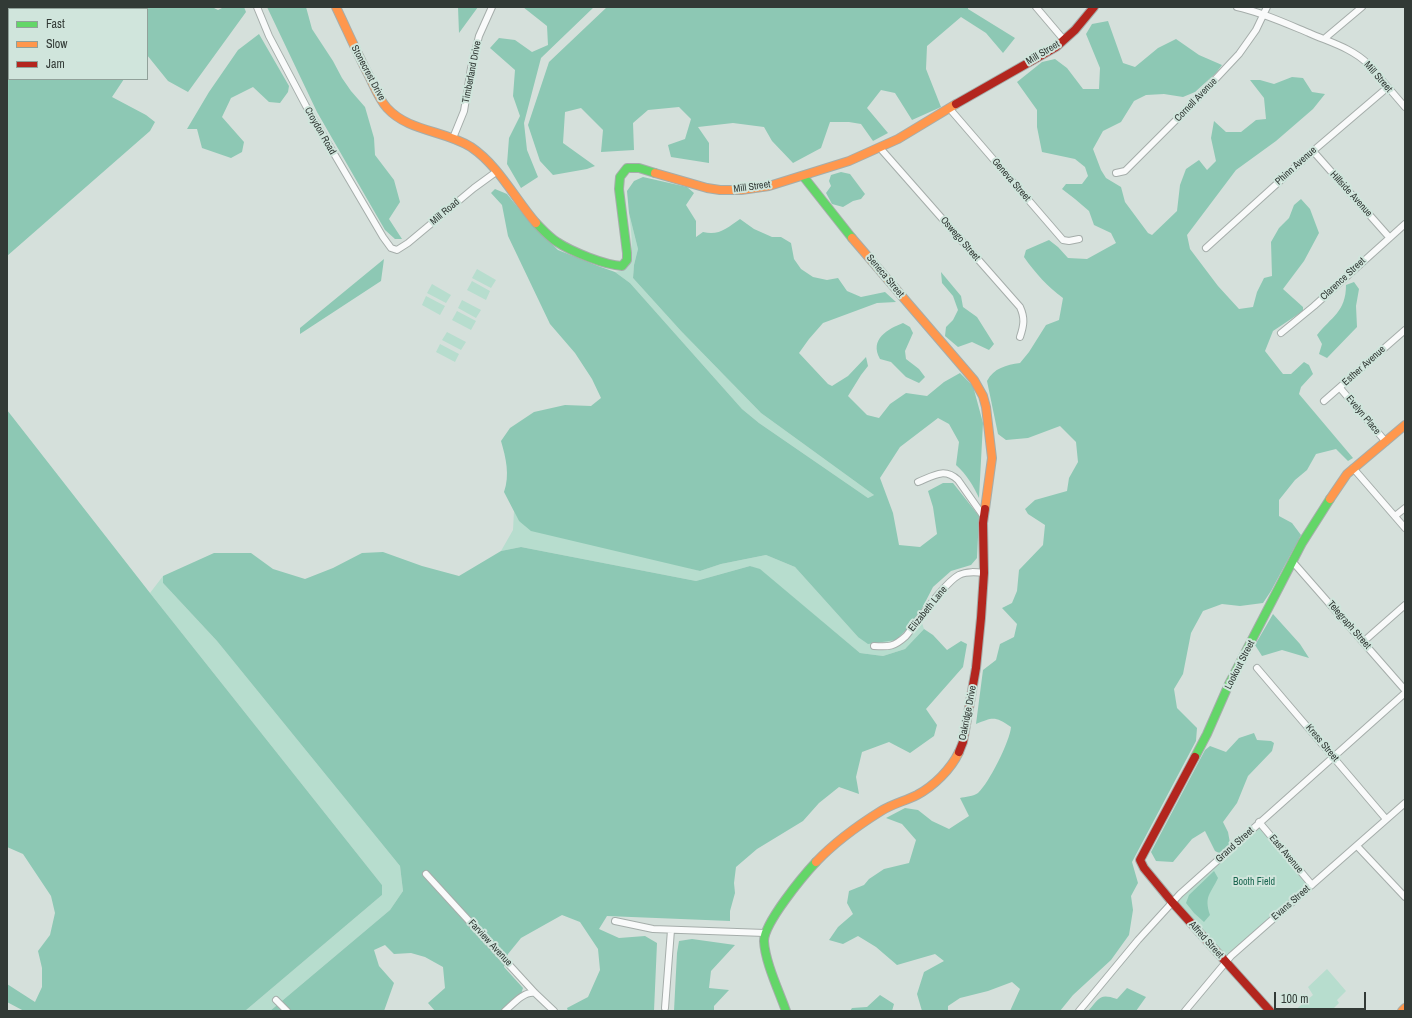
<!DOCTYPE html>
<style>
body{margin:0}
#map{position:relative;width:1412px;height:1018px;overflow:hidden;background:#d5e0db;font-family:"Archivo Narrow",sans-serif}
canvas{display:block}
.frame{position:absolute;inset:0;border:8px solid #323a36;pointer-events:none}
.legend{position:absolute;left:8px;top:8px;width:140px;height:72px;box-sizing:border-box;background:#d0e5dc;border:1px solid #91a19a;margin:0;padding:5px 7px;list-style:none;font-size:12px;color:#323a36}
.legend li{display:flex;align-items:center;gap:8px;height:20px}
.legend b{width:20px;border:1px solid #91a19a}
.scale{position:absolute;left:1274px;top:992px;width:92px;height:18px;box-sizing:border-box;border:2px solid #323a36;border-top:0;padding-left:5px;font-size:12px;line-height:14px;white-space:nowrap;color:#323a36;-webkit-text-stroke:3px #d0e5dc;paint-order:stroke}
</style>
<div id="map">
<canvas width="1412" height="1018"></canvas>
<div class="frame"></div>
<ul class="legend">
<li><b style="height:5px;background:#63d668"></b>Fast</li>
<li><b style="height:5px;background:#ff974d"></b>Slow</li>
<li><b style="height:5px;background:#b3261e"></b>Jam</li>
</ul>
<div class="scale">100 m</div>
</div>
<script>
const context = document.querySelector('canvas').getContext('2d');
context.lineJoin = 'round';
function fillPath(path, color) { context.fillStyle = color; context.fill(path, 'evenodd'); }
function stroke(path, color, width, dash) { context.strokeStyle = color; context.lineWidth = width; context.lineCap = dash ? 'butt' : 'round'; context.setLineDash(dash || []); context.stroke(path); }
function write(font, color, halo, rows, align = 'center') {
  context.font = font + ' "Archivo Narrow",sans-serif'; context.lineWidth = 4; context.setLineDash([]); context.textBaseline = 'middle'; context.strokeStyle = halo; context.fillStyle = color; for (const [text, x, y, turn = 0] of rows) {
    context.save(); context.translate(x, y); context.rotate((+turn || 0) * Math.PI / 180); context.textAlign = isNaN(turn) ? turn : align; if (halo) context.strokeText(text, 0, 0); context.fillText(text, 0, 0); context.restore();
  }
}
const green = new Path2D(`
 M629,213L638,249L634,265L633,278L681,331L761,413L874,495L868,498L759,423L742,409L630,283L615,272L624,270C636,251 631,234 629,213Z
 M477,269L496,280L491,288L472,278Z
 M472,281L490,291L486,300L467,290Z
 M432,284L451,295L446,303L427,293Z
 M426,296L445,306L440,315L422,305Z
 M462,300L481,310L476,318L458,308Z
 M457,311L476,321L471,330L452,320Z
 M447,332L466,342L461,350L442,340Z
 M440,344L459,354L455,362L436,352Z
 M514,511L519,521L700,571L721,564L766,555L795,567L858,637L916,620L919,614L924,629L905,649L883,656L860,653L760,570L750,566L696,581L521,547L501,551L513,530Z
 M163,576V583L217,641L400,866L403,891L390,910L270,1011H245L382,895V885L150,593Z
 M1259,826L1309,885L1225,958L1175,901Z
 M1327,969L1346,991L1337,1000L1339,1003L1331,1011H1294L1313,995L1308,987Z`);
const forest = new Path2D(`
 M7,7H212L218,10L224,7H244L246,12L188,92L168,81L147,55V9H9V79H124L112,97L146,115L155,122L150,131L7,256Z
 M267,7H306L312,29L333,61L342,78L351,91L365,107L374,138L375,155L394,180L400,202L389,219L402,239H395L385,230L317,112Z
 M458,7H478L459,33Z
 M523,7H594L541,58L524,123L527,150L538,177L521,188L507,164L509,138L520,116L513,96L515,70L490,48L499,38L515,40L532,52L548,45L547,26Z
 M607,7H968V9L1015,38L1003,53L986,33L961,17L927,46L926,69L941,107L912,120L895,93L881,90L867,108L888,133L873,141L861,124L849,122H830L821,148L793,163L772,141L764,127L733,123L698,127L709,143V163L671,157L668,145L685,139L691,119L679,107L648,110L633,123L634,150L601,152L603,130L581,108L565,112L563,143L595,166L587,169L553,175L540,161L528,125L549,62Z
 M1108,21L1123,63L1135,67L1158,48L1176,39L1199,55L1222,65L1216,73L1195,92L1183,97L1164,94L1146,95L1134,101L1121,122L1103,131L1093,149L1101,170L1106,178L1121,187L1125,202L1148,233L1152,235L1177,211L1180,185L1186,169L1199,160L1207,170L1216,161L1211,138L1214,121L1226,132H1241L1256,120L1266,119L1264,98L1250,80H1260L1274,84L1292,77L1303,78L1312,92L1325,94L1313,109L1276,141L1236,170L1187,235L1190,249L1218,286L1239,309L1253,307L1257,292L1264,278L1272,276L1271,242L1279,228L1289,218L1294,205L1301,199L1310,209L1319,233L1304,261L1283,289L1303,307V311L1273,331L1265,351L1283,374H1291L1304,362L1309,365L1313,374L1301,387L1299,394L1353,458L1348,461L1336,449L1316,454L1307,470L1295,480L1279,500V516L1292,523L1301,535L1271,591L1263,603L1240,606L1222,604L1203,611L1191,633L1183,674L1174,689L1177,708L1197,728L1196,741L1132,862L1138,883L1131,896L1133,910L1129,935L1111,960L1073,995L1060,1011H1010L1020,989L1012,982L988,991L960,998L948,1006V1011H922L917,994L924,972L944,961L935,954L897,965L876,947L858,936L843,944L829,940L838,927L853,914L847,903L849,891L864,885L869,879L884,869L909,863L916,840L902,824L886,818L905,808L918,810L932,821L949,829L969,816L960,798C965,797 974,796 978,793C989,783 1010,741 1011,727C995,716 993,717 976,724L983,670L996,660L1000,644L1014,637L1017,624L1002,608L1012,603L1017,591L1019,570L1043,545L1045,525L1028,514L1025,509L1035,500L1067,491L1069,478L1078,462L1076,442L1060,426L1028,438L1006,440L998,434L987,381C994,368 1006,365 1020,363L1029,352L1046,325L1059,320L1063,298C1048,287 1035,273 1024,257L1026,250L1049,240L1058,247L1068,258L1087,259L1116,243L1111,233L1094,225L1089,211L1075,199L1062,189L1066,184H1082L1088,176L1085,167L1075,159L1042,152L1037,127V110L1017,82L1042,62L1055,59L1067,68L1083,89H1099L1100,68L1086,34L1092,24Z
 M259,34L289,86L288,92L280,103L269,102L253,87L231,98L222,117L244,142L242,152L231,158L202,148L197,129H187L209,92L238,50Z
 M841,172L850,174L865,194L861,199L853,201L843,207L832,204L826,193L831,186L829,181L831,175Z
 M643,177L687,187L694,193L686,205L696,221V237L703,232C719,236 727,228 740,219L754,229L772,237H781L791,243L794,259L801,269L813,277L827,280L838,278L847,291L861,297L885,292L896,302L877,303L823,323L809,339L799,353L828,384L832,386L848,376L866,357L868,366L861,375L848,396L867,415L879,418L890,404L906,393L927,396L944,382L960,373L973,386L983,423L979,498C973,485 967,475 956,465L959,442L949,424L938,418L900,447L880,478L893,513L899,545L920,547L937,534L933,507L928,491L943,483H953L979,516L977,558L971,565L951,571L933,587L916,620L896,640L868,644L858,637L795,567L766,555L721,564L700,571L531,531L519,521L504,492C510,475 506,458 501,441L510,428L534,412L565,405L591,406L601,398L592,379L575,353L550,324L508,236L502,205L491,193L495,189L507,194L532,225L558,250L598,266L615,272L630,283L742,409L759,423L868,498L874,495L761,413L681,331L633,278L634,265L638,249L629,213L627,191L634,181Z
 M384,259L381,281L300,334V328Z
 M941,272L961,296L963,307L977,317L994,344L989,350L972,342L958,347L945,336L946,327L953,320L958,310L953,296L942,283Z
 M1354,282L1359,289L1356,306L1357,327L1327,358L1319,354L1322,344L1317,335C1331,317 1346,312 1346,285Z
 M903,323L910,327L913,333L905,351L906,359L919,369L925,377L919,383L906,377L891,362L880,359C869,339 888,329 903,323Z
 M7,410L150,593L382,885V895L245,1011H24L7,1002V984L35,1002L42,987V968L38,951L50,935L55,913L51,896L23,854L7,847Z
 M521,547L696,581L750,566L760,569L860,653L883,656L905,649L924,629L933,635L947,650L961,641L967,644L963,667L926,709L937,725L934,736L910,753L889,742L862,752L856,777L859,794L839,787L819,803L803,821L757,849L736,867L734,883L735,893L730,911V921L607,916L599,929L619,938L645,936L657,943L654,1011H568L567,1008L588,997L600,970L598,949L580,922L562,915L521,938L508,954L504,967L523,988L521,994L501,1011H435L428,1003L445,988L443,967L425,957L411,953L394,954L385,945L374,950L379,966L394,983L384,1011H270L390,910L403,891L400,866L217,641L163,583V576L214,553H251L273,569L305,579L333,568L362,553L383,552L422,566L459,576L501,551Z
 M1273,614L1300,644L1309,658L1282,650L1262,656L1255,645Z
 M1254,733L1257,740L1271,741L1274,743L1272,751L1248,776L1237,803L1223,822L1228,832L1230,843L1221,854L1215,851L1205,831L1192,839L1173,862L1156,861L1151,852L1205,750L1210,746L1226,752L1239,738Z
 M1214,871L1218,878C1210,895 1204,896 1210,915L1204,922L1194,913L1186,903L1189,895Z
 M692,939L735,945L711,971L709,988L729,990L714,1006V1011H674L677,953L679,941Z
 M1127,988L1146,997L1136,1011H1088C1100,998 1099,993 1117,999Z
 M880,995L894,1004L892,1011H850L852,1008L867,1007Z`);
const street = new Path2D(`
 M257,7L269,36L306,106L383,237L391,248L397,250L408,243L474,188L496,172
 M1036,7L1064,40
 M1237,7C1261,12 1285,23 1309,33C1329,42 1352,48 1368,64L1405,107
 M1324,39L1362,7
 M949,108L1063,240L1069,241L1079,239
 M453,138L464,111L471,68L479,36L492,7
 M880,148L1020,307C1025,318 1024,325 1020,337
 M1313,151L1389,237
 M1116,173L1125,171L1193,103L1239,54L1256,30L1267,7
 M1206,248L1313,151L1388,87
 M1281,333L1314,306L1405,224
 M1340,388L1386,442
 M1324,401L1405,330
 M1353,468L1405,528
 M918,482C933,476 944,467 958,480L984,517
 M1395,516L1405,508
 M1292,561L1405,690
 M1363,642L1405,605
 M874,646C889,647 894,647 906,636C918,621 944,583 959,575C967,571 976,572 984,573
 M1257,668L1386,819
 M1259,822L1312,885
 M1357,846L1405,897
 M426,874L535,993L554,1011
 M615,921L653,929L765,933
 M276,1000L287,1011
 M665,1008L671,930
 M505,1011C513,1004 524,991 535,993
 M1079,1011L1138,940L1180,894L1405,693
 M1185,1011L1231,956L1405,803`);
const fast = new Path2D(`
 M803,176L852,238
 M536,223C543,230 549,237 557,242C572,252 605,265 622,266L627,260V253L619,189L620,177L627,168H639L655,173
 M1195,757L1207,734L1229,684L1302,543L1330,499
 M786,1011C779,991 765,962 764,941C764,923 803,876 816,862`);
const slow = new Path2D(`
 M336,7C347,30 357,53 369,76C374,86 379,99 387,108C409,132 444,130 471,147C499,166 515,199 536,223
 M655,173L707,188L720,190H741L769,186L849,161L898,139L956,104
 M852,238L974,380L983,396L986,407L992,458L985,509
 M1330,499L1347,474L1405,425
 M816,862C835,842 857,826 881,811C892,804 905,801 917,795C934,786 951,769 959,752
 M1402,1011L1405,1008`);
const jam = new Path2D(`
 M956,104L1056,47L1075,30L1094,7
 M959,752L963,742L976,668L981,618L984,573L983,523L985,509
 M1195,757L1140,860L1144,868L1172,902L1270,1011`);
const streetNames = [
 ["Mill Street",1043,53,-31],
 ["Timberland Drive",472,72,-79],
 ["Stonecrest Drive",368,73,62],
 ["Mill Street",1378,77,49],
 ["Cornell Avenue",1196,100,-46],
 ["Croydon Road",320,131,60],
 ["Phinn Avenue",1296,166,-42],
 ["Geneva Street",1011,180,49],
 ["Mill Street",752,187,-8],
 ["Hillside Avenue",1351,194,48],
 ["Mill Road",445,212,-40],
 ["Oswego Street",960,239,49],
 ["Seneca Street",885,276,50],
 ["Clarence Street",1343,279,-43],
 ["Esther Avenue",1364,366,-42],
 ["Evelyn Place",1363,415,50],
 ["Elizabeth Lane",928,609,-51],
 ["Telegraph Street",1349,625,49],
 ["Lookout Street",1240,665,-63],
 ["Oakridge Drive",968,713,-79],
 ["Kress Street",1322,743,50],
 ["Grand Street",1235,845,-42],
 ["East Avenue",1286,854,50],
 ["Evans Street",1291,903,-41],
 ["Alfred Street",1206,940,48],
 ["Farview Avenue",490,943,47]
];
const parkNames = [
 ["Booth Field",1254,882]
];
fillPath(green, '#b7ddce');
fillPath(forest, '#8dc8b4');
stroke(street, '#a5adaa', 8);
stroke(fast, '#a5adaa', 10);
stroke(slow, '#a5adaa', 10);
stroke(jam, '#a5adaa', 10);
stroke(street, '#f9fafa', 6);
stroke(fast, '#63d668', 8);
stroke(slow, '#ff974d', 8);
stroke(jam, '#b3261e', 8);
write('10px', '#323a36', '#d0e5dc', streetNames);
write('10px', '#1a6650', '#d0e5dc', parkNames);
</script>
